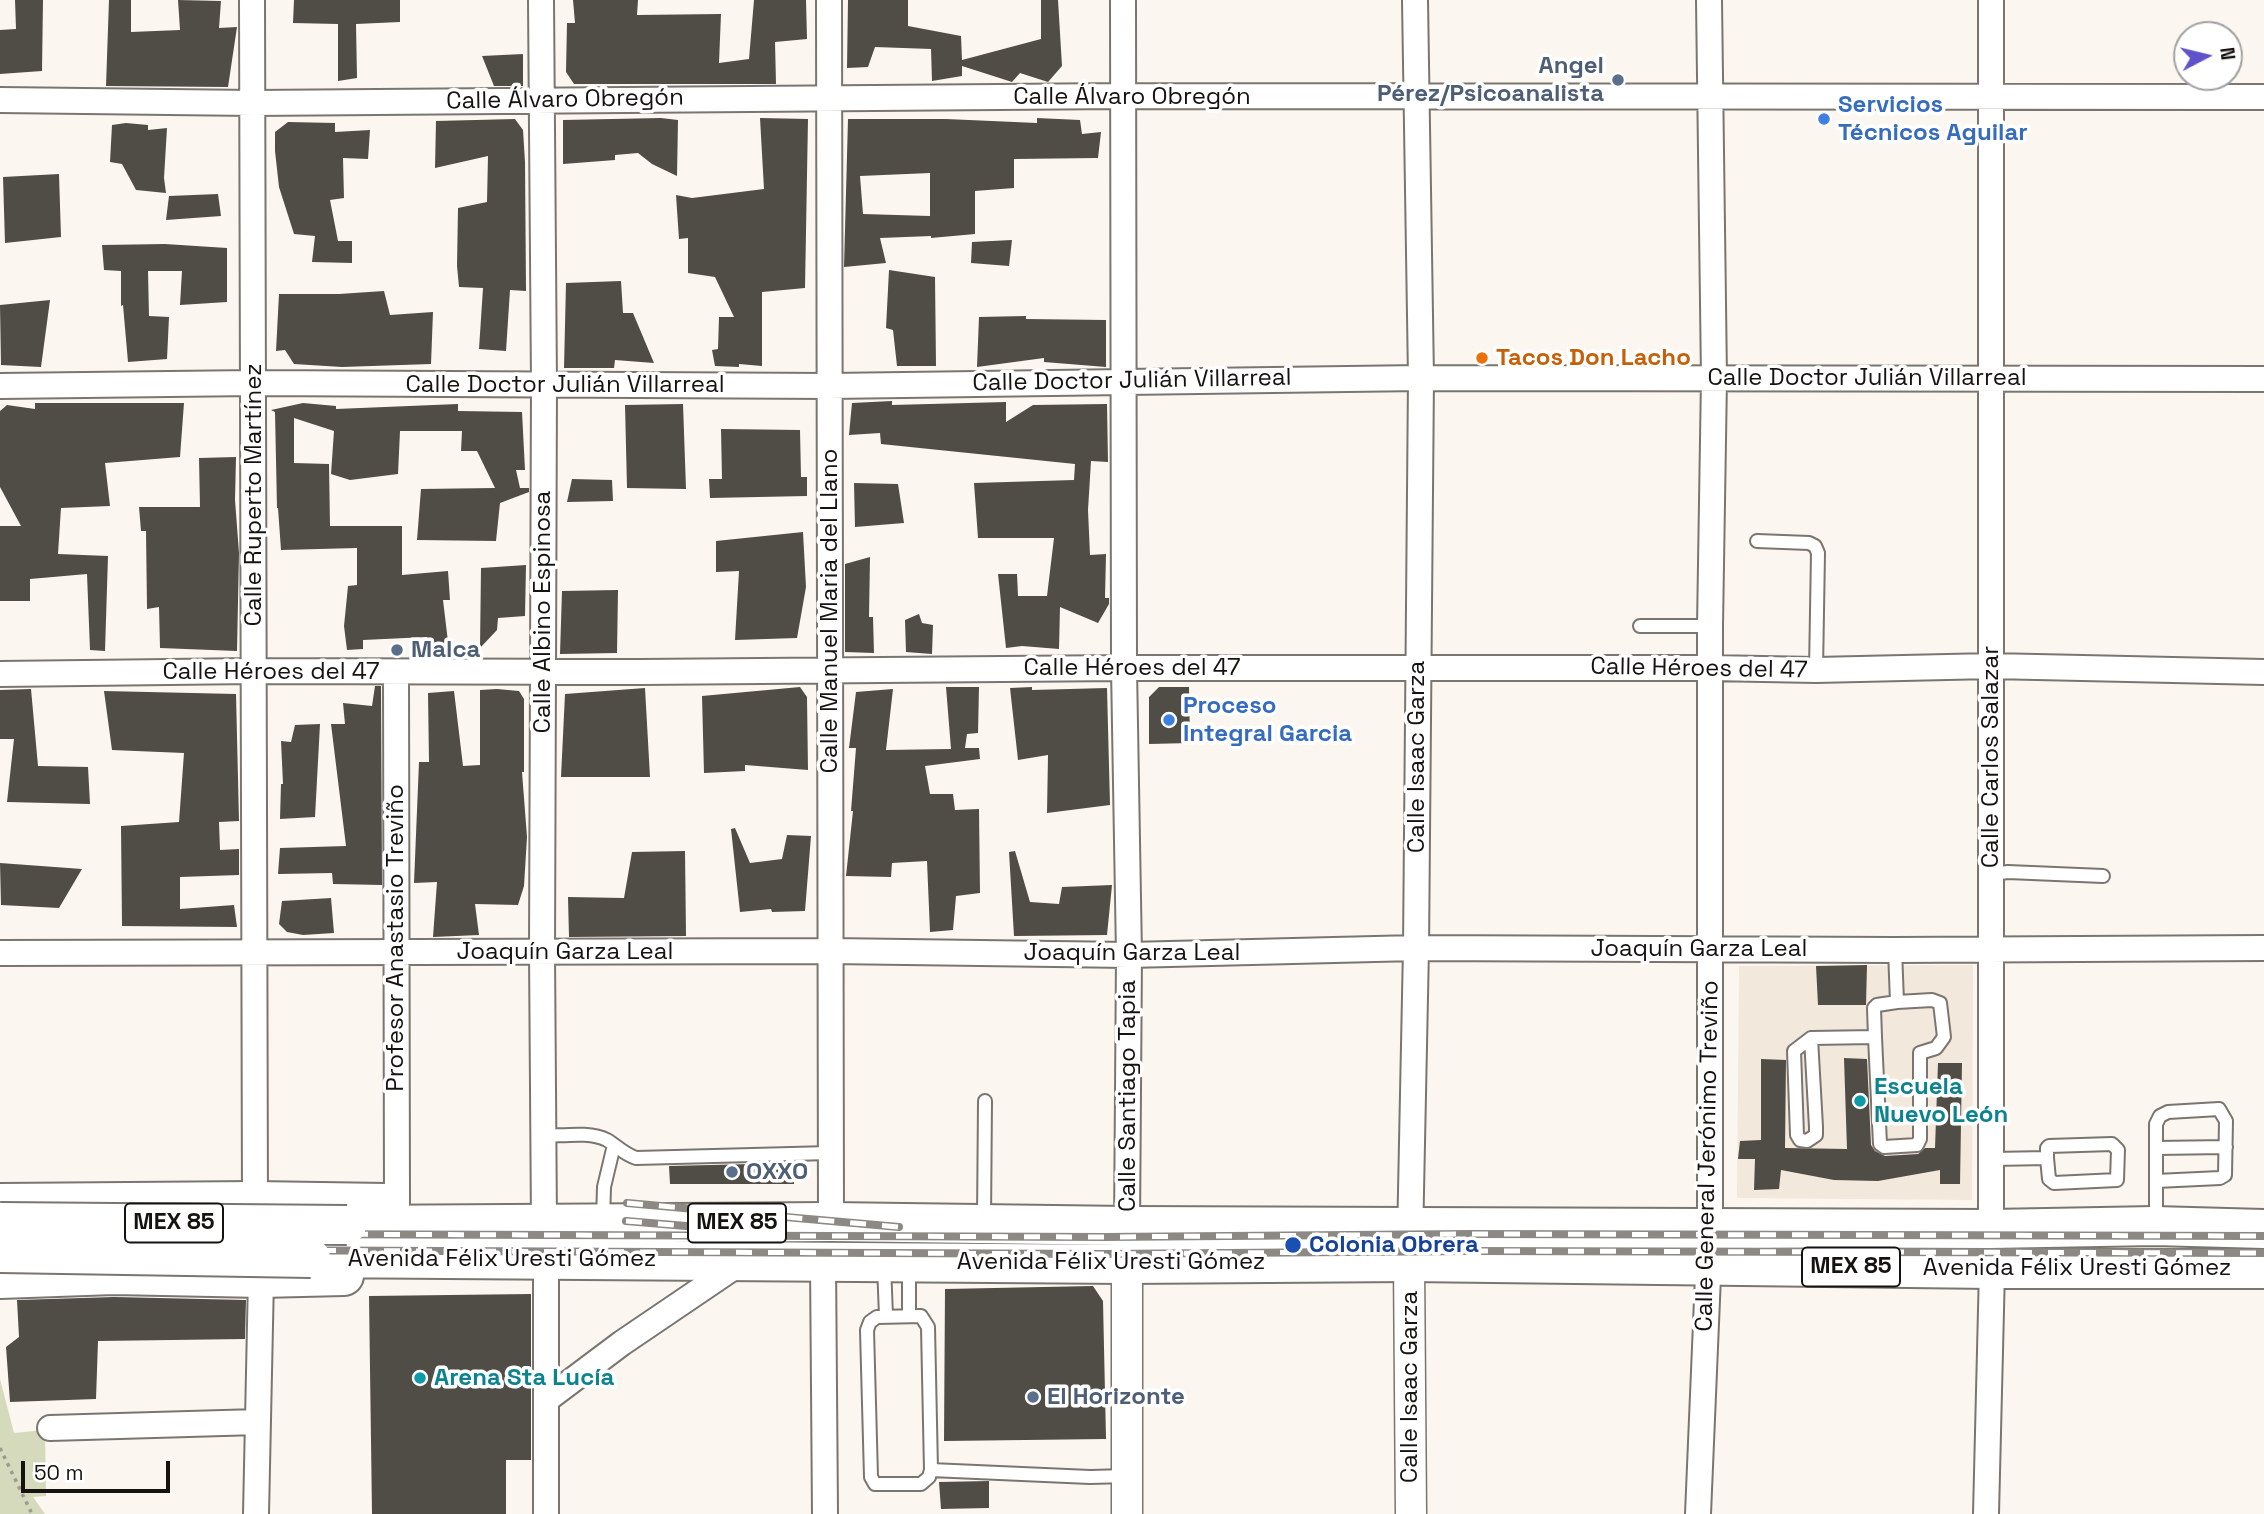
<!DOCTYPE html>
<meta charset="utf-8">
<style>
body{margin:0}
#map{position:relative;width:2264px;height:1514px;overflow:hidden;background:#fcf6f0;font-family:"Space Grotesk",sans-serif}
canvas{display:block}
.north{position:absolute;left:2173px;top:21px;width:70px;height:70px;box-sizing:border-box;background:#fff;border:2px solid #a1a19f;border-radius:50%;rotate:83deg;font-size:19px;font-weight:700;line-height:28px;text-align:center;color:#141310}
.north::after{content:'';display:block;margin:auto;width:24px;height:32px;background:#5f52ca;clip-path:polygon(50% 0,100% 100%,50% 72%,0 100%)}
.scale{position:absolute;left:21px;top:1461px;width:149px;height:32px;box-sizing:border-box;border:4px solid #141310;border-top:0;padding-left:9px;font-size:21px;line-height:24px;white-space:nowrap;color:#141310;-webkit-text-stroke:5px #fff;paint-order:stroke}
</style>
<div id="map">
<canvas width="2264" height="1514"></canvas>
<div class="north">N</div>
<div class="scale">50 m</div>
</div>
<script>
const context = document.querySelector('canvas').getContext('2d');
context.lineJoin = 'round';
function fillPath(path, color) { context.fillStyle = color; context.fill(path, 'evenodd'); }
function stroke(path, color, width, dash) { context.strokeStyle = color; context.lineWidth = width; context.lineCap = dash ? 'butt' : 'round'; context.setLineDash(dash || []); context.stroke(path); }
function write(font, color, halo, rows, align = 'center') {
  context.font = font + ' "Space Grotesk",sans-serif'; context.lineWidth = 7; context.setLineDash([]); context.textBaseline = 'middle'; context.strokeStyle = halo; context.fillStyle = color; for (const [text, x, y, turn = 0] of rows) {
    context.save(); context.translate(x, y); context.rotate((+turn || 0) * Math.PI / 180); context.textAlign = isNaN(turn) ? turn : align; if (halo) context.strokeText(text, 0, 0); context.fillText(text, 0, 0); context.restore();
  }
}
const built = new Path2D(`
 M1973,965L1972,1200L1737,1198L1739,966Z`);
const green = new Path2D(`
 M0,1379L14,1433L45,1430L46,1496L33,1497L45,1514H0Z`);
const building = new Path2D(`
 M15,0H43L42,71L0,74V30L16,29Z
 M109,0H131V32L180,30L178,0L221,1L219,28L237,27L228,87L106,86Z
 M294,0H400V22L356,24L357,78L338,81V24L293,23Z
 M573,0H638L637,15L721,14L719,63L749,59L754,0H806L807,39L775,42L776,84H574L566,72L567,23H575Z
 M848,0H908V26L961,36L962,60L1041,39V0H1058L1062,66L1048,82L1020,73L1012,82L962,66V76L932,81L931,49L875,47L868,67L847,68Z
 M523,54V86H494L482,56Z
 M661,118L678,120L677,176L652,164L638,153L615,155V160L563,164V120Z
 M760,118L808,119L805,288L762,292V366L739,364V367L715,366L712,350L718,349L719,317H734L715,277L688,273V238L679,239L676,195L692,198L764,189Z
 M1037,118L1080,120L1082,134L1101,132L1098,158L1014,159V188L975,191V234L931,238V236L880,238L886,263L844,267L848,119H946L1037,123ZM930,173V216L863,214L860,176Z
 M515,119L523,130L525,162L526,291L510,290L506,351L479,349L483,288L459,287L457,266L458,208L487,202L488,156L435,168L436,121Z
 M288,122L335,123V132L370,130L368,159L343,158L344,198L330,200L338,241H352V263L312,262L315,236L294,234L279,187L275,151V132Z
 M126,123L148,125V130L167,128L164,178L166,193L136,190L122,164L110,162L112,125Z
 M59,174L61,237L5,243L3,177Z
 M218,194L221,216L166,220L169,196Z
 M1012,240L1009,266L971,263L972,242Z
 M165,244L227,248V302L180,305L182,271H148L149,316L169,317L167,359L128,362L123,305L121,306V271L104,270L102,245Z
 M889,270L935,277L936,366H897L893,330L886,328Z
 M621,281L623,313H633L654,363L615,360L614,368H564L566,283Z
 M384,291L390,315L433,312L431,364L342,367L294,364L285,350L276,351L279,294H339Z
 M50,300L41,367L1,365L0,305Z
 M1026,316V319L1106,320V367L1044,362V358L977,367L979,317Z
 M892,401V405L1006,402V422L1033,405L1107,404L1108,462L1091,461L1088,510L1090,555L1106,554L1105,598H1109V604L1098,623L1060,607L1059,649L1022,646L1006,648L998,574H1017L1018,596H1047L1054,538H978L974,483L1074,480L1075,464L881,444L880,433L849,435L852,403Z
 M35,403H184L180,457L105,463L110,506L61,508L58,554L108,556L105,651L90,650L87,574L30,579V601H0V526H21L0,487V411L7,405L35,409Z
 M303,403L336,406V409L458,404V411L522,412L525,470H516L520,488H529V492L500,503L496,541L417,540L421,489L495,488L477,451H461L462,431H400L398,474L350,480L331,474L334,431L294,418V463L329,464L330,526H402V575L448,571L450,600H443L449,650L427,651V637L363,640V649L347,650L344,626L348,586L357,585V548L281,550L278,508H277L275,412L271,410Z
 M683,404L686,489L627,488L625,405Z
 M721,429L800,430L801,477H807V496L710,498L709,479H722Z
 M236,457L235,500L239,553L237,651L160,648L159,607L147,609L146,531H141L139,507H200L199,458Z
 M572,479L612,480L613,501L567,502Z
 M854,483L898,484L904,523L855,527Z
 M803,532L806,587L797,638L735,640L739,571L716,572V541Z
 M870,557L869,617H873L874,653L845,652V564Z
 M526,565L525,616L498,618L497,630L480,648L481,568Z
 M618,590L617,653L560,654L562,591Z
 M919,614L922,623L933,625L932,654L906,652L905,620Z
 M375,686H381L382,885L333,884L332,873L278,874L280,848L346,846L331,724H345L343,703L372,706Z
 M800,687L807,697L808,770L745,765V771L704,773L702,696Z
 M946,687H979L978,733L967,734L965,748H979L980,759L925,766L930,794H953L955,810L979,809L980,893L956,896L953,930L930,932L927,861L892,863L891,877L846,876L853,811H851L856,748H849L856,692L893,689L886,750L951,749Z
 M1032,687V690L1107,688L1110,805L1047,813L1048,755L1018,760L1010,688Z
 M1159,687H1189L1190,743L1149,744V697Z
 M645,688L650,777H561L565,694Z
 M31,689L38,766L88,767L90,804L7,802L14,739H0V690Z
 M497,689L519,691L524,699V772H522L527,837L524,886L518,905L475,904L479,935L433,937L437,882L414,883L419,762H429L428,693L454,691L463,766L480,765V690Z
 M104,691L236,694L239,821L219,822L220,850L239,849V875L180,877V909L234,905L237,927L122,926L121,826L179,822L184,753L112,750Z
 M320,724L315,817L280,819L281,784H283L281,741L291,742L295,725Z
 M735,828L750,863L782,859L787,835L811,836L805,911L772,912L771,909L740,912L731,829Z
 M685,851L686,936L569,937L568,897L624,898L632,852Z
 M1015,851L1030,902L1059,904L1062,887L1112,885L1107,935L1014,936L1009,852Z
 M0,863L82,869L59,908L1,905Z
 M331,898L334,933L303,935L287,932L279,924L282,901Z
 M1867,965L1866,1005H1818L1816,966Z
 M1844,1058L1867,1059L1871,1145L1875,1151L1885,1156L1918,1154L1925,1148H1935L1938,1063H1962L1960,1184H1940V1170L1878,1181L1834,1180L1781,1170L1779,1189L1754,1190L1755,1159H1738L1740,1141L1761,1140V1059L1786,1060L1785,1148L1847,1149Z
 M794,1163V1184H670L669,1166Z
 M1093,1286L1103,1301L1106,1439L944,1441L945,1289Z
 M531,1294V1460H506V1514H372L369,1296Z
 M114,1297L246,1300L245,1339L98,1341L96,1399L10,1402L6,1347L19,1337L17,1300Z
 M989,1481V1508L941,1509L939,1482Z`);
const path = new Path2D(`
 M0,1448L32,1514`);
const service = new Path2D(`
 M1757,541L1809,543L1815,546L1818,553L1816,670
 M1640,626H1710
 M1992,874L2008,872L2103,876
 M1875,1037L1880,1144L1884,1147L1917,1145L1920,1139V1053L1936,1048L1944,1037L1940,1003L1932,1000L1897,1002L1895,950
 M1811,1038L1816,1127V1135L1807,1141L1800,1140L1797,1135L1794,1051L1811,1038L1875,1037L1874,1008L1877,1005L1897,1002
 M543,1136C562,1136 590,1131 607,1140C617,1146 624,1154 636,1158L830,1153
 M2156,1148L2226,1147
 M1993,1159L2047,1158V1148L2049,1146L2112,1144L2118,1150L2117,1180L2054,1183L2049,1179L2047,1158
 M984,1220L985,1101
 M603,1221L604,1187L614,1145
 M2156,1221C2156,1188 2156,1156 2156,1124L2160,1116L2168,1112L2219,1109L2226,1121L2225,1175L2220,1178L2156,1181
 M884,1265L886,1316
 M909,1268V1316
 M921,1316L928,1327L931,1470L929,1477L921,1484H875L871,1477L867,1330L870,1322L877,1317Z
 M931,1470L1090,1477L1127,1476`);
const minor = new Path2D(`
 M252,0L255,1201
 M541,0L544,385L542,952L544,1225
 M829,0L831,1222
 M1123,0L1124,668L1129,955L1127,1226
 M0,100L253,103L1122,96L2264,97
 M0,386L254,383L830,386L1421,378L2264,379
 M396,673L397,1204
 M0,674L253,671L640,672L1124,668H1710L1816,670L1991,666L2264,672
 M0,953L831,951L1129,955L1416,948L1895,950L2264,948
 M1991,1229V0
 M1410,1240L1416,948L1421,378L1415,0
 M823,1261L825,1514
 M546,1400L622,1343L740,1263
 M50,1428L258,1422
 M256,1514L261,1278
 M546,1514V1259
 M1698,1514L1710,1228V626L1714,378L1709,0
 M1986,1514L1992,1269`);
const tertiary = new Path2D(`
 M1409,1262L1411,1514
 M1127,1514V1245`);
const primary = new Path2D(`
 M0,1203L255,1201L386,1203
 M347,1225L831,1222L1127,1226L1991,1229L2155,1226L2264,1229
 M311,1258L1127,1264L1409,1262L1992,1269H2264
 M0,1279L114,1275L261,1278L344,1276`);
const rail = new Path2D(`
 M627,1203L899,1227
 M626,1221L698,1227
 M0,1233L1105,1237L1471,1234L2264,1236
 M0,1249L1104,1254L1471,1251L2264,1253`);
const primaryBridge = new Path2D(`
 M0,1222L347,1225
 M0,1253L311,1258`);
const markers = [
 [1618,80,7,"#5c6f8a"],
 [1824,119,7,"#3f7fe0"],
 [1482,358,7,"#e8710a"],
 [397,650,7,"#5c6f8a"],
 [1169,720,7,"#3f7fe0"],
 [1860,1101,7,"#0f9aa8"],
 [732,1172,7,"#5c6f8a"],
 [1293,1245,9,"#1a4fb4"],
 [420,1378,7,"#0f9aa8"],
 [1033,1397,7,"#5c6f8a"]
];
const shields = [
 [174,1223,98],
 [737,1223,98],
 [1851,1267,98]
];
const shieldNames = [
 ["MEX 85",174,1223],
 ["MEX 85",737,1223],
 ["MEX 85",1851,1267]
];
const serviceNames = [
 ["Angel",1604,66,"right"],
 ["Pérez/Psicoanalista",1604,94,"right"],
 ["Malca",411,650],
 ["OXXO",746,1172],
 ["El Horizonte",1047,1397]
];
const streetNames = [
 ["Calle Álvaro Obregón",1132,97],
 ["Calle Álvaro Obregón",565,100,-1],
 ["Calle Doctor Julián Villarreal",1867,378],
 ["Calle Doctor Julián Villarreal",1132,381,-1],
 ["Calle Doctor Julián Villarreal",565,385],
 ["Calle Ruperto Martínez",254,495,-90],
 ["Calle Manuel Maria del Llano",830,611,-90],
 ["Calle Albino Espinosa",543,612,-90],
 ["Calle Héroes del 47",1132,668],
 ["Calle Héroes del 47",1699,669,1],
 ["Calle Héroes del 47",271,672],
 ["Calle Isaac Garza",1417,757,-90],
 ["Calle Carlos Salazar",1991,757,-90],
 ["Profesor Anastasio Treviño",396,938,-90],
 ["Joaquín Garza Leal",1699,949],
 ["Joaquín Garza Leal",565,952],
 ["Joaquín Garza Leal",1132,953],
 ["Calle Santiago Tapia",1128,1096,-90],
 ["Calle General Jerónimo Treviño",1708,1156,-89],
 ["Avenida Félix Uresti Gómez",502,1259],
 ["Avenida Félix Uresti Gómez",1111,1262],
 ["Avenida Félix Uresti Gómez",2077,1268],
 ["Calle Isaac Garza",1410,1387,-90]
];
const shopNames = [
 ["Servicios",1838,105],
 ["Técnicos Aguilar",1838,133],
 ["Proceso",1183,706],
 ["Integral Garcia",1183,734]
];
const foodNames = [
 ["Tacos Don Lacho",1496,358]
];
const cultureNames = [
 ["Escuela",1874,1087],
 ["Nuevo León",1874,1115],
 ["Arena Sta Lucía",434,1378]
];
const transitNames = [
 ["Colonia Obrera",1309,1245]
];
fillPath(built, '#f2e8dc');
fillPath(green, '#d4dabb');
fillPath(building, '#504c46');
stroke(service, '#7a756f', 16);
stroke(minor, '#7a756f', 28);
stroke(tertiary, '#7a756f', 33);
stroke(primary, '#7a756f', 42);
stroke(path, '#9d9994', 3.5, [3.5, 5]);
stroke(service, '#fff', 12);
stroke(minor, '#fff', 24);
stroke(tertiary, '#fff', 30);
stroke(primary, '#fff', 38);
stroke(rail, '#8c8984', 8);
stroke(rail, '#fff', 5, [16]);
stroke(primaryBridge, '#7a756f', 42, []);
stroke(primaryBridge, '#fff', 38);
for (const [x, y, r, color] of markers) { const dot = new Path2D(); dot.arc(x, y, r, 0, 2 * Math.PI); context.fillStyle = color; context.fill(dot); stroke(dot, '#fff', 2.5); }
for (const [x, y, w] of shields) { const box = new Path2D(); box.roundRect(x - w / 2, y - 19.5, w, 39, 5); context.fillStyle = '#fff'; context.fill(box); stroke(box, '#141310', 2); }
write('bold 23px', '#141310', null, shieldNames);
write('bold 24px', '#4e5e75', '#fff', serviceNames, 'left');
write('24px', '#141310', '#fff', streetNames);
write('bold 24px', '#366cbe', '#fff', shopNames, 'left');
write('bold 24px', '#c56008', '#fff', foodNames, 'left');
write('bold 24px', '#0d838f', '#fff', cultureNames, 'left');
write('bold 24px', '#164399', '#fff', transitNames, 'left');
</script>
